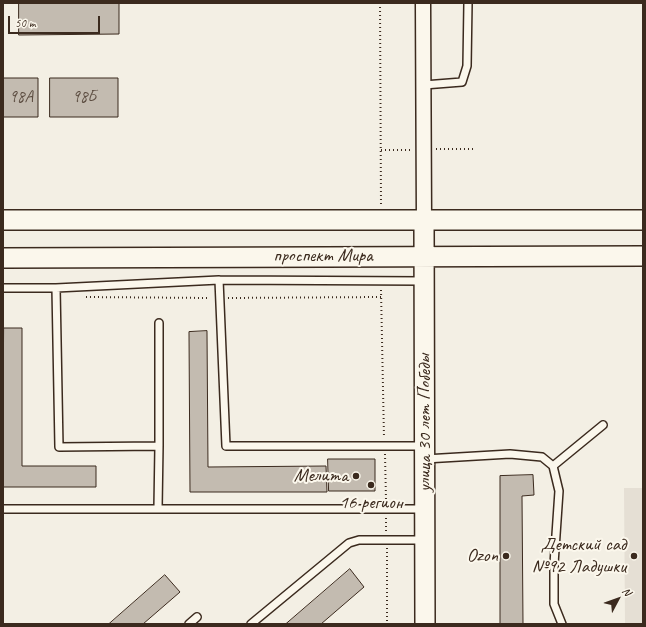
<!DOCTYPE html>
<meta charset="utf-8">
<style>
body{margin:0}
#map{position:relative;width:646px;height:627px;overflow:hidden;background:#f3efe4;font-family:Caveat,sans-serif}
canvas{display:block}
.frame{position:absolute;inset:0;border:4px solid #3b2a1e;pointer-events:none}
.north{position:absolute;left:598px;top:579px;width:40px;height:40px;-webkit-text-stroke:3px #fbf7ec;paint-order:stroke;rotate:49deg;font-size:11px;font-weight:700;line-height:16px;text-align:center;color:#3b2a1e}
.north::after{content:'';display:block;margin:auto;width:14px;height:18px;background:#3b2a1e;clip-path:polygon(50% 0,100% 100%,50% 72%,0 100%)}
.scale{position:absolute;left:8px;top:16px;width:92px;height:18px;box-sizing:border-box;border:2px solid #3b2a1e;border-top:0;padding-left:5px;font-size:12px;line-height:14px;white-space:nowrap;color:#3b2a1e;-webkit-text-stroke:3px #fbf7ec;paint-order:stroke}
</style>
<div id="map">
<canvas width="646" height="627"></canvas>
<div class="frame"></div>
<div class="north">N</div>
<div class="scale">50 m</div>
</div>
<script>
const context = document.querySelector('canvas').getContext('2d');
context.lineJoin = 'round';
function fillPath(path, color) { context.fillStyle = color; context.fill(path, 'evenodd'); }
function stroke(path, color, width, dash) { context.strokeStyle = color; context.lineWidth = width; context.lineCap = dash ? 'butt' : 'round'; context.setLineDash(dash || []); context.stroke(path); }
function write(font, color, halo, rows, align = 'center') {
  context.font = font + ' Caveat,sans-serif'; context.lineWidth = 4; context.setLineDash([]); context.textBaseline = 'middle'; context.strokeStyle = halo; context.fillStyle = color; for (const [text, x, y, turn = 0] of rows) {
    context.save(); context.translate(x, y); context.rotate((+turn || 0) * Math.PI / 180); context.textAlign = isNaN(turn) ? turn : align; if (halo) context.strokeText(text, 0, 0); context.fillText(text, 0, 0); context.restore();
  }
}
const built = new Path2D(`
 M624,488H643V624H625Z`);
const building = new Path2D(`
 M19,3H119V34L19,35Z
 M3,78H38V117H3Z
 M50,78H118V117H50Z
 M4,328H22V466H96V487H3Z
 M207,331L208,467L326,466L327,492H190L189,332Z
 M328,459H375V491H329Z
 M533,475L534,495L522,496L523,624H500V476Z
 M350,569L364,587L321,624H286Z
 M165,575L180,592L143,624H109Z`);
const path = new Path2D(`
 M380,3L381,206
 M436,149H474
 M381,150H411
 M381,290L384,438
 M86,297L210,298
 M228,298L381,297
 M385,454L386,500
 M386,518V532
 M387,548V624`);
const lane = new Path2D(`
 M424,85L462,82L467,66L468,3
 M219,280L226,446H423
 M3,288H56L219,280L423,281
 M56,288L59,447L159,446L158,508
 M159,323V446
 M425,459L510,454L542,457L553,466L559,491L554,564V604L562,624
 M553,466L603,425
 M3,509H425
 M189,624L197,617
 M251,624L349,543L359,540H424`);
const street = new Path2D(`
 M423,3L424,221`);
const secondary = new Path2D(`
 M3,220H643
 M424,221L425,624
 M3,258L643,256`);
const markers = [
 [356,476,4,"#3b2a1e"],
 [371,485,4,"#3b2a1e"],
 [506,556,4,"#3b2a1e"],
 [634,556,4,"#3b2a1e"]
];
const numberNames = [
 ["98А",21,98],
 ["98Б",84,98]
];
const streetNames = [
 ["проспект Мира",323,256],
 ["улица 30 лет Победы",425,423,-90]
];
const poiNames = [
 ["Мелита",348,476],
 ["16 регион",371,503,"center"],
 ["Детский сад",626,545],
 ["№92 Ладушки",626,567],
 ["Ozon",498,556]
];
fillPath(built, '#e5dfd4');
fillPath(building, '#c3bbb0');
stroke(building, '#3b2a1e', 1);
stroke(lane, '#3b2a1e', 10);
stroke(street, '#3b2a1e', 17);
stroke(secondary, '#3b2a1e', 22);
stroke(path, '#3b2a1e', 2, [1, 3]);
stroke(lane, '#fbf7ec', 7);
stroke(street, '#fbf7ec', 14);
stroke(secondary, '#fbf7ec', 19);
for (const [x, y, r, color] of markers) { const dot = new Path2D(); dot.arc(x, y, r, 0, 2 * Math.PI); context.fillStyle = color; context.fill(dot); stroke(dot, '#fbf7ec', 1.5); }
write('17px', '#5d4e42', null, numberNames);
write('19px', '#3b2a1e', '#fbf7ec', streetNames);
write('19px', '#3b2a1e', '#fbf7ec', poiNames, 'right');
</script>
